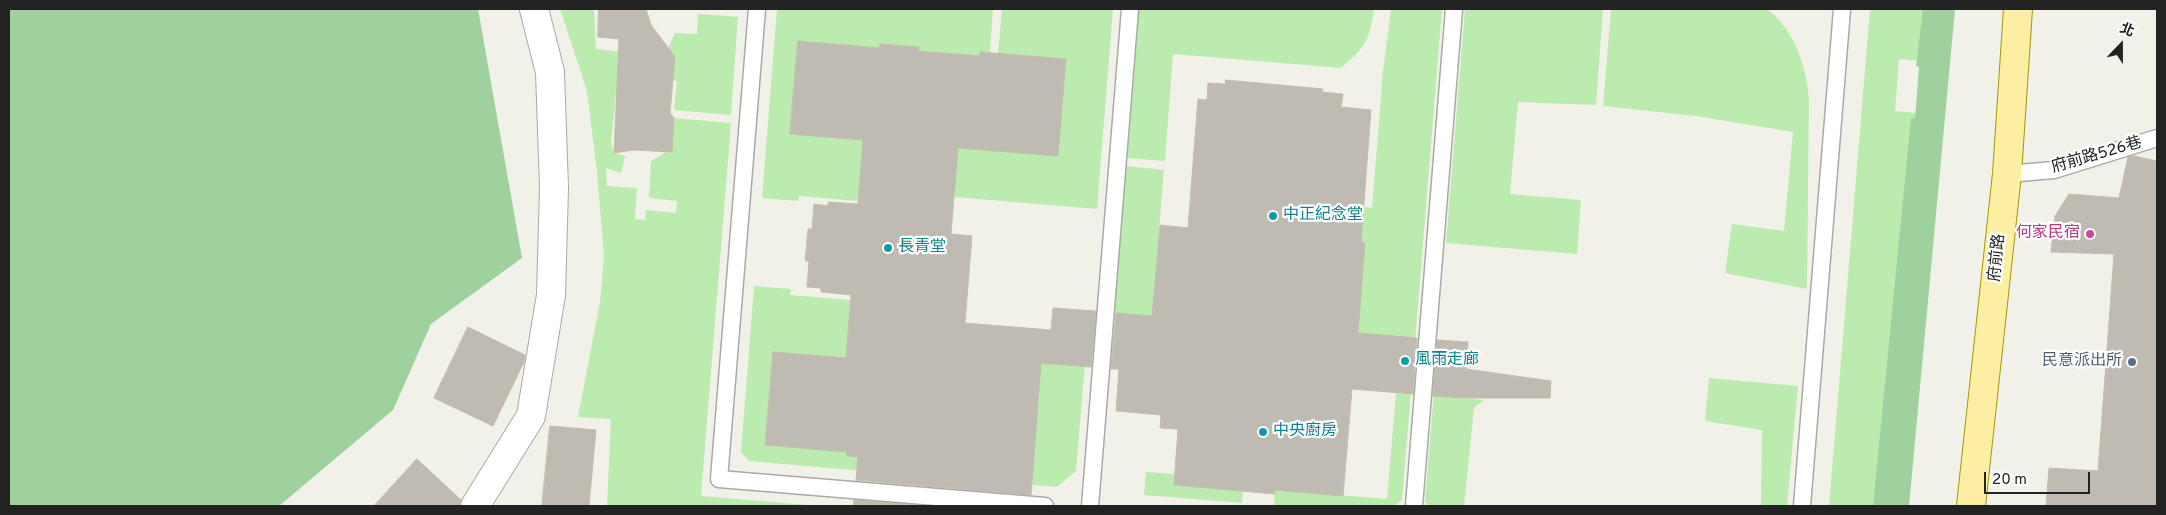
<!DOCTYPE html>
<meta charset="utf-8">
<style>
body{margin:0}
#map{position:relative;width:2166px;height:515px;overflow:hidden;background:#f2f1e9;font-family:Overpass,"Noto Sans TC",sans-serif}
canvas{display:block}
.frame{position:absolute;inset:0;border:10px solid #222;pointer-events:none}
.north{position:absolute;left:2096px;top:20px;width:50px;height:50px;-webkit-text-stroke:4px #fff;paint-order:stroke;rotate:22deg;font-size:14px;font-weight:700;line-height:20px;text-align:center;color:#222}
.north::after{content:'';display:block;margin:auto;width:18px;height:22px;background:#222;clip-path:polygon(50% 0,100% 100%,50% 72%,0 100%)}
.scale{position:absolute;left:1984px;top:472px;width:106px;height:22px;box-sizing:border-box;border:2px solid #222;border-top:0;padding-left:6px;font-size:15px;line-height:18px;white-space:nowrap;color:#222;-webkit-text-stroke:4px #fff;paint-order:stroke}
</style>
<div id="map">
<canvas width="2166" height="515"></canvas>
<div class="frame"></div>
<div class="north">北</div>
<div class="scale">20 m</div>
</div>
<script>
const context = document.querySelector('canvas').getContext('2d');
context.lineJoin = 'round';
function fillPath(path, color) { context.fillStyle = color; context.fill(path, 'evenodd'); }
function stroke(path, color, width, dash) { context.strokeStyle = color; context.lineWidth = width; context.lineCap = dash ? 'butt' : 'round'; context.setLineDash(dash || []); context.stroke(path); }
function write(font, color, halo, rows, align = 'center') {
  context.font = font + ' Overpass,"Noto Sans TC",sans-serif'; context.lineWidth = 4.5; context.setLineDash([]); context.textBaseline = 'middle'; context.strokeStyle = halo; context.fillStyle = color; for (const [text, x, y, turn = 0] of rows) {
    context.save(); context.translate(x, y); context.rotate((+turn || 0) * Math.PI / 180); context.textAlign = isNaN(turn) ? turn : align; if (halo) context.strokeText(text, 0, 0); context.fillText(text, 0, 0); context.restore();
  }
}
const grass = new Path2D(`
 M560,9H594L596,49L640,54L618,72L611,143L614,153L625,156L621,173L606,168L607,186L637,188L635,219L645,220L646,210L676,213L677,201L649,198L651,161C676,147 672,145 674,118L731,123L701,496L820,506H607L611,419L578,417L600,302L604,256L597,172L587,91Z
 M777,9H993L990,53L981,52L980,56L918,51V47L880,44L879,48L798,41L790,133L863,140L858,201L799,196L798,201L762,198Z
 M1002,9H1113L1097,209L954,197L958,148L1058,156L1066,64L998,54Z
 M1139,9H1374C1369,42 1366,46 1341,68L1173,54L1165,161L1126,158Z
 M1391,9H1442L1415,342L1332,331L1358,287H1362L1365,243L1356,242L1364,207L1372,208L1383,71Z
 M1465,9H1603L1596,105L1518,102L1510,194L1581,200L1577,254L1446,243Z
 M1611,9H1767C1795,31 1806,65 1809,99L1807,289L1725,273L1732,224L1784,231L1793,132L1696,116L1603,106Z
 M1870,9H1927L1921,61L1899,59L1895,111L1916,113L1875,506H1829Z
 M698,14L738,17L731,115L674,110L677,81L655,79L675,33L697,34Z
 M1126,166L1164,170L1152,316L1115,313L1114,316Z
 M754,286L791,289L790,295L851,300L846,358L773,352L765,445L847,452V456L885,459L955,479L749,461L741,452Z
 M941,351L1085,363L1076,471L1057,487L964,479L1033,467L1040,374Z
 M1709,378L1798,386L1787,506H1761L1762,430L1705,421Z
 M1405,390L1411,391L1402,500L1394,506H1274L1275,490L1387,499L1396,393L1404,394Z
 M1434,392L1435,396L1484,400L1474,408L1464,506H1429L1425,502Z
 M1146,472L1174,474V485L1243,491L1242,503L1144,495Z`);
const forest = new Path2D(`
 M9,9H478L522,258L431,324L393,410L279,506H9Z
 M1923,9H1955L1909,506H1873L1911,118H1915L1919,67L1916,66Z`);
const building = new Path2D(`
 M599,9H646L651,25L675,57L670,113L674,118L672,152L633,150L614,153L619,39L598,37Z
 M798,41L879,48L880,44L919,47L918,51L980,56V52L1066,59L1058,156L958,148L954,197L951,234L972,236L965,323L1051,330L1053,308L1096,311L1091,367L1041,363L1031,495L856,480L858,457L847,456V452L765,445L773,352L846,358L851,295L821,292V288L807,287L809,261H805L808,229H812L814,204L828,206V202L858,204L863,140L790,134Z
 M1226,80L1323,89L1322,92L1343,94L1341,107L1371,110L1361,242L1365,243L1358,333L1417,338L1413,394L1352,389L1343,496L1275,490V494L1174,485L1178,429L1160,428L1161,415L1116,411L1119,369H1111L1116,313L1152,316L1160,225L1188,228L1198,99L1207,100L1208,83L1225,84Z
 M2134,156L2157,161V506H2046L2049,468L2098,471L2114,254L2051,252L2055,216L2069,194L2119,198L2128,157Z
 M468,327L525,355L524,362L493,426L434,398Z
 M1437,340L1468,342L1466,369L1551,381L1550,398H1464L1433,396Z
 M550,426L596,430L589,506H542Z
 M417,459L461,500L460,506H374Z
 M854,500L927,506H854Z`);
const service = new Path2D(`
 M757,9L719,479L1045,506
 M2007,174L2054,170L2157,138
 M1090,506L1130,9
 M1414,506L1454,9
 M1802,506L1842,9`);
const minor = new Path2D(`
 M475,506L531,416L551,295L554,188L550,72L534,9`);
const primary = new Path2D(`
 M1971,506L2007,174L2018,9`);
const markers = [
 [1273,216,5,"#0f9aa8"],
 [2090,234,5,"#d1479c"],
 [888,248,5,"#0f9aa8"],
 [1405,361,5,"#0f9aa8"],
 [2132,362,5,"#5c6f8a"],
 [1263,432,5,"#0f9aa8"]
];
const streetNames = [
 ["府前路526巷",2097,156,-16],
 ["府前路",1998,258,-84]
];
const cultureNames = [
 ["中正紀念堂",1283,216],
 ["長青堂",898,248],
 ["風雨走廊",1415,361],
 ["中央廚房",1273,432]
];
const hotelNames = [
 ["何家民宿",2080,234]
];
const serviceNames = [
 ["民意派出所",2122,362]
];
fillPath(grass, '#bcebaf');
fillPath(forest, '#9ed19d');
fillPath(building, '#bfbbb2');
stroke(building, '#c4bdab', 1);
stroke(service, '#a9a9a9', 19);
stroke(minor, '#a9a9a9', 30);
stroke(primary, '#a09800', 30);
stroke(service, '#fff', 16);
stroke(minor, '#fff', 28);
stroke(primary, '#fcefa3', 28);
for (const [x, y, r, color] of markers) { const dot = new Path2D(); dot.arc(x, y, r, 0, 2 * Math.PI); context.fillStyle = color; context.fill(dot); stroke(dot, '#fff', 2); }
write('16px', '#222', '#fff', streetNames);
write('16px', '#0d838f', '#fff', cultureNames, 'left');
write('16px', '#b23c85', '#fff', hotelNames, 'right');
write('16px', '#4e5e75', '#fff', serviceNames, 'right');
</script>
